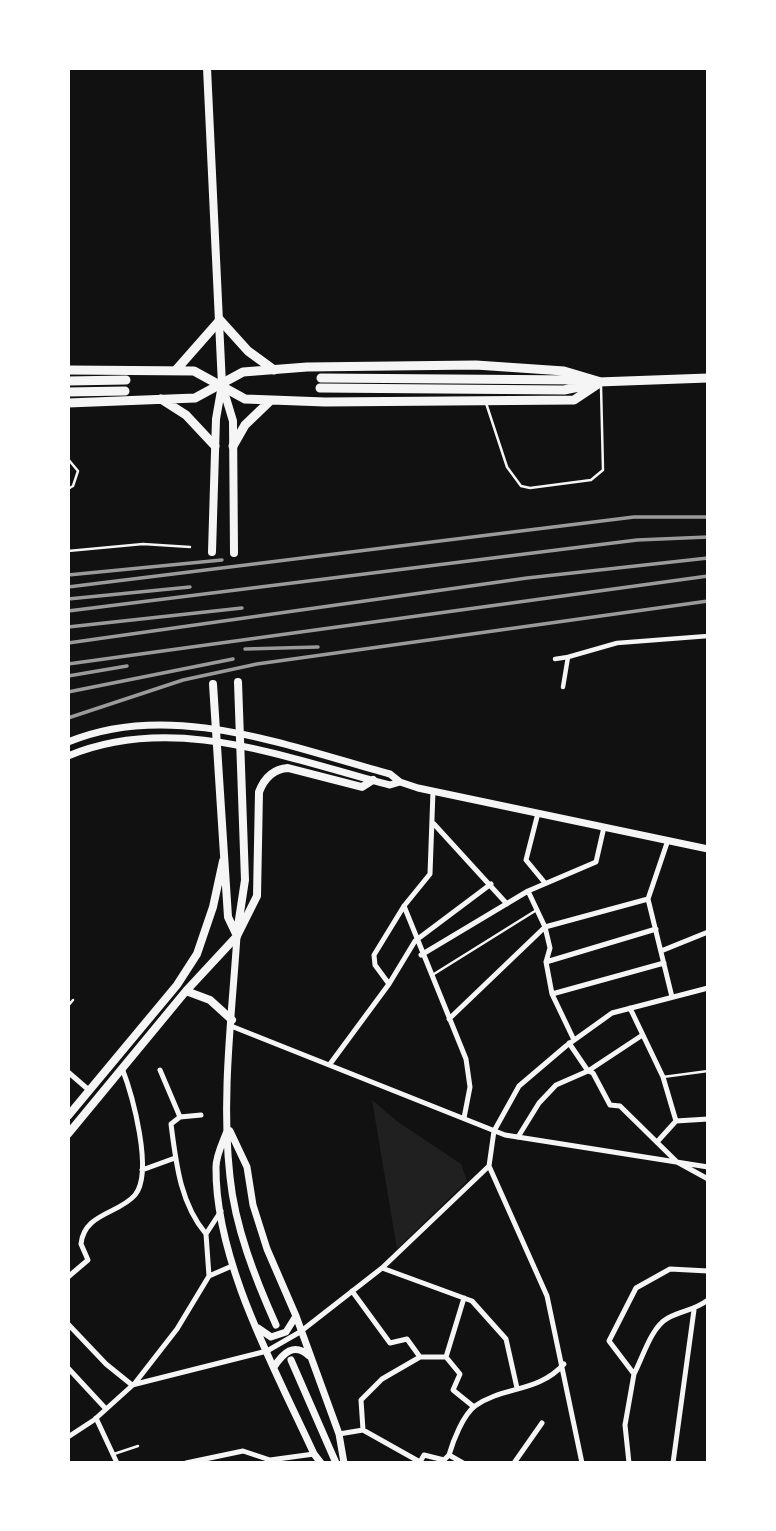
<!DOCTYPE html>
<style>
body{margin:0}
#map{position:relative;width:776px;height:1531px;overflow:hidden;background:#111;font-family:"Asap Condensed",sans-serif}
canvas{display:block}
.frame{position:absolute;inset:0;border:70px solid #fff;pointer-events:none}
</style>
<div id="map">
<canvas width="776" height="1531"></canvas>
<div class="frame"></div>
</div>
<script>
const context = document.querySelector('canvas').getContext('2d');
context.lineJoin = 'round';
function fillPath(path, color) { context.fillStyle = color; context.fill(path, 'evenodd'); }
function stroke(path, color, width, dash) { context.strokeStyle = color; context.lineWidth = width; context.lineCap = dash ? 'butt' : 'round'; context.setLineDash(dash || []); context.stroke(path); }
const green = new Path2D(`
 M372,1100L398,1122L461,1164L467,1181L397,1249Z`);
const service = new Path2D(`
 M486,403L507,467L521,486L530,488L591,480L603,470L601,386
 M68,459L78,471L73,486L68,489
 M68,551L143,544L190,547
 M434,974L535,911
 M68,1006L73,1000
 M663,1077L708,1071
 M114,1454L138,1446`);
const pedestrian = new Path2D(`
 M555,659L568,657
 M563,687L568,657L617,643L708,636`);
const minor = new Path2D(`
 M538,813L526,860L545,883
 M434,824L507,904
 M668,840L648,899L672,997
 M404,906L466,1059L470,1087L464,1118
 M661,951L708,932
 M421,955L528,891L596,862L604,827
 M546,962L656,929
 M389,984L375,965L374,955L404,906L430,874L433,791
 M552,994L664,963
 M630,1008L663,1077L676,1121L708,1119
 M449,1019L545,927L528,891
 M231,1026L505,1135L708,1167
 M574,1040L552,994L546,962L550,948L545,927L648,899
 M569,1043L588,1071L593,1073L610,1105L620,1106L677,1162L708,1179
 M330,1064L389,984L415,941L491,884
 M160,1070L180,1117L201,1115
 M68,1072L90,1091
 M180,1117L171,1124C176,1163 180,1203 206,1234
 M518,1137L539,1103L556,1085L588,1071L641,1036
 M657,1142L676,1121
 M489,1166L547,1296L582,1463
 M142,1170L175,1158
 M382,1268L472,1301L506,1339L517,1388
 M209,1276L206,1234L221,1211
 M68,1277L88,1260L81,1244C84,1213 119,1214 135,1195C154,1172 132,1094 122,1068
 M352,1291L390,1343L407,1339L420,1357H446
 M464,1298L446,1357L460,1374L453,1390L474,1407
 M68,1324L106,1364L132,1385L267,1351L300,1332L382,1268L489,1166L494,1131L519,1086L566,1046L612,1013L708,988
 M420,1357L382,1379L361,1400L363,1430L420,1462L424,1455L444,1460L449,1455L463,1463
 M68,1368L106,1409
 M634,1374C643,1357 651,1327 668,1318C683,1310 693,1311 708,1300
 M96,1418L117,1463
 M339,1434L363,1430
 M68,1437L94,1420L135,1383L177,1329L209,1276L232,1266
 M449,1455C453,1441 463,1415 475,1406C503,1386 538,1393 564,1364
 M186,1463L243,1451L270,1460L314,1454
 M514,1463L542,1423
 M629,1463L625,1425L634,1374L609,1341L636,1288L670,1269L708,1271
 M673,1463L694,1310`);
const tertiary = new Path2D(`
 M68,742C171,699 290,747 390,774L400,782L418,788L708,849
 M68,756C174,712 286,758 390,785L400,782
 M237,936C232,1014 221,1098 230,1177C235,1227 255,1278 276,1325
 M227,1131C223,1142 216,1155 216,1167C215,1261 275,1369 314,1454L321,1463
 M230,1131L247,1167L253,1205L267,1249L296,1316L339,1434L344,1463
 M258,1328L271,1337L286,1332L296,1316
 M291,1360L336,1463
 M274,1367C283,1353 294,1342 309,1356`);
const secondary = new Path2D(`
 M207,68L222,385L216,419L212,552
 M223,388L233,421L234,553
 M238,682L245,880L238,926
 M213,684L228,917L237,936
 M186,991L210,1000L232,1020
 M68,1116L177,985L197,954L213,907L223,861
 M68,1134L186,991L237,936L257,896L259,792C264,779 273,769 288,768L362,787L373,780`);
const primary = new Path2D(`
 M68,370L194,371L245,399L325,402L574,400L601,382
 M176,370L220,320L248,351L274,370
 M321,378L580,380
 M68,381L126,380
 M598,382L708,378
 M320,388L564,390L594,384
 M68,392L125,391
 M161,399L186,415L215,446
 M68,403L195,398L243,372L307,367L476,365L564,371L601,382
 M233,446L245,425L271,400`);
const rail = new Path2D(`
 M68,575L222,560
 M68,587L634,517H708
 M68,599L190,587
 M68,611L637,540L708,537
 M68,627L242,608
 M68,643L527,578L708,558
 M245,649L318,647
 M68,664L708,576
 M68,676L127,666
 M68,692L233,659
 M68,718L183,680L257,664L708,601`);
fillPath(green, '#202020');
stroke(service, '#f5f5f5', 2.5);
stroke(pedestrian, '#f5f5f5', 4.5);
stroke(minor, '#f5f5f5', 5);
stroke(tertiary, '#f5f5f5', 7);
stroke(secondary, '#f5f5f5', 8);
stroke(primary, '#f5f5f5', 9);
stroke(rail, '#9a9a9a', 3.5);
</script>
